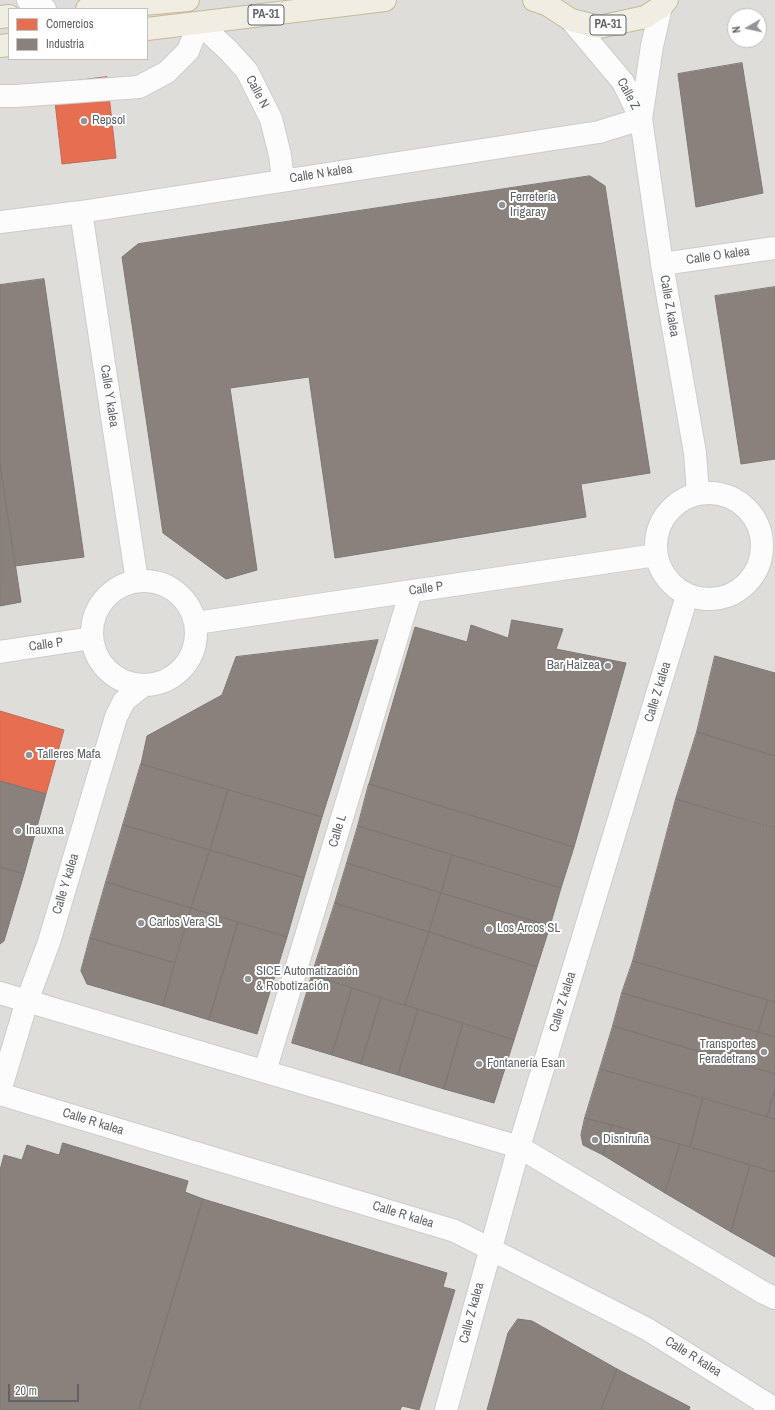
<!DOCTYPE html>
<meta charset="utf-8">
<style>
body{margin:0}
#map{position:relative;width:775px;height:1410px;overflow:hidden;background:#efeeea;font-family:"Archivo Narrow",sans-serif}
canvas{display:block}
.legend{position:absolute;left:8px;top:8px;width:140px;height:52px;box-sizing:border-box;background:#fff;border:1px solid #bfc1c3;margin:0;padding:5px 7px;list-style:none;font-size:12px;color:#5f6368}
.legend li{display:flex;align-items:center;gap:8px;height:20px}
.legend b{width:20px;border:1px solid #bfc1c3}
.north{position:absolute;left:727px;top:8px;width:40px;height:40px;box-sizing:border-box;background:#fff;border:1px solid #bfc1c3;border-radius:50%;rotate:261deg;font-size:11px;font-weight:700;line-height:16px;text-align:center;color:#5f6368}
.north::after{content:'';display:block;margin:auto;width:14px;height:18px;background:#919496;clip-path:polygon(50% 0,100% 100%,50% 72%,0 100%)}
.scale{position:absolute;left:8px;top:1384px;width:71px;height:18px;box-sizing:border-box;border:2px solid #5f6368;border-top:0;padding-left:5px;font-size:12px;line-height:14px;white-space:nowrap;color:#5f6368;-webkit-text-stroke:3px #fff;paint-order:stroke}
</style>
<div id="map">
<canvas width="775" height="1410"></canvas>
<ul class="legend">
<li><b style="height:11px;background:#e76f51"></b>Comercios</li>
<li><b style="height:11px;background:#8a817c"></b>Industria</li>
</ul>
<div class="north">N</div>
<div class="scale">20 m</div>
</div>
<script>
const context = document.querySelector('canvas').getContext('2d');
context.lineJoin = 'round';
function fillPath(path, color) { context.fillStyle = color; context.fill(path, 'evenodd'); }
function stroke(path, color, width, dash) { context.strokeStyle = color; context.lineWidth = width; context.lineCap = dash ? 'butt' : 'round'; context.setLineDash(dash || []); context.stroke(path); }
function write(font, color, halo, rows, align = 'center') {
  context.font = font + ' "Archivo Narrow",sans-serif'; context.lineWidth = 4; context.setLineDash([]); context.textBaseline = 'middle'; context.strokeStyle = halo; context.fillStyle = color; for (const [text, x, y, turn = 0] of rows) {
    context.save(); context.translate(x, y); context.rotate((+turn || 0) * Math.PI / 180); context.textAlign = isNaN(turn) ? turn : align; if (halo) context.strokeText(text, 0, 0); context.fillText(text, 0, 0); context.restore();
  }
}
const industrial = new Path2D(`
 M0,0H775V1410H0ZM9,9H147V59H9ZM735,16H759V40H735Z`);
const shops = new Path2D(`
 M107,77L116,158L62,164L53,84Z
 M0,711L64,730L46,794L0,781Z`);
const industry = new Path2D(`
 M742,63L763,193L696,207L678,74Z
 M590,176L605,186L650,473L581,484L586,517L335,558L309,377L230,388L257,570L226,579L163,533L122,257L138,244Z
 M44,279L84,557L15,566L0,464V285Z
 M775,287V459L741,464L715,296Z
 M0,464L21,602L0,606Z
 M512,620L563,629L556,649L626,663L574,847L369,784L415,627L467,642L471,625L508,638Z
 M378,640L322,817L141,764L147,736L222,695L236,657Z
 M715,656L775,673V756L697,732Z
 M697,732L775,756V828L676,799Z
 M141,764L228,790L210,850L123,825Z
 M0,781L46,794L24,874L0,867Z
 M369,784L574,847L561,888L358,826Z
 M228,790L322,817L304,878L210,850Z
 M676,799L775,829V1002L633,961Z
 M123,825L210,850L191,908L106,882Z
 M358,826L452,855L441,893L347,863Z
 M210,850L304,878L287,937L191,908Z
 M452,855L561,888L550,926L441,893Z
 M347,863L441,893L429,932L335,903Z
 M0,867L24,874L4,941L0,944Z
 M106,882L191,908L175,963L90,938Z
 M441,893L550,926L537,967L429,932Z
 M335,903L429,932L405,1005L312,975Z
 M191,908L238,922L209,1020L163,1006Z
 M238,922L287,937L257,1034L209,1020Z
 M429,932L537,967L514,1040L405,1005Z
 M90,938L175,963L163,1006L87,984L81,971Z
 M633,961L768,1000L758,1032L622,993Z
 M312,975L352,988L332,1055L292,1043Z
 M352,988L381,998L361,1064L332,1055Z
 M622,993L758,1032L748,1066L613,1026Z
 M381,998L418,1009L398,1075L361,1064Z
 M768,1000L775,1002V1037L758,1032Z
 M418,1009L463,1023L444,1089L398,1075Z
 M463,1023L514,1040L494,1103L444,1089Z
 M613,1026L775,1074V1089L767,1117L600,1069Z
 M758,1032L775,1037V1074L748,1066Z
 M600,1069L703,1098L690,1147L612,1125L585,1118Z
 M775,1089V1119L767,1117Z
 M703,1098L775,1119V1172L690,1147Z
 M585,1118L612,1125L603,1155L583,1145L581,1135Z
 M612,1125L680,1144L665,1193L603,1155Z
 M63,1143L188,1181L185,1192L203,1199L139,1410H0V1170L4,1155L22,1160L27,1145L59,1155Z
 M680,1144L750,1165L731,1232L665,1193Z
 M750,1165L775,1172V1257L731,1232Z
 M203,1199L447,1273L443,1287L455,1290L419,1410L402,1406L400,1410H139Z
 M518,1319L532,1321L617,1369L601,1410H487L508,1333Z
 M617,1369L690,1407L689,1410H601Z`);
const minor = new Path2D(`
 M28,0L31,3L45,9
 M571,20L623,82L641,119L662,264L695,453L698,493
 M0,96H16L139,87L167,72L188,51L199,23L229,51L247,71L271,119L280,155L283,180
 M641,119L652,46L661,7
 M81,212L137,581
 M0,222L81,212L599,132L641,119
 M662,264L775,248
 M656 546a53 53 0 1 1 106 0a53 53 0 1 1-106 0Z
 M92 633a52 52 0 1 1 104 0a52 52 0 1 1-104 0Z
 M196,623L656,555
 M0,652L92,638
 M0,993L519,1147L764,1293L775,1298
 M265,1071L411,591
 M0,1091L27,1001L49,942L116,717L124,701L144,685
 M0,1094L455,1231L647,1329L775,1409
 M446,1410L519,1147L687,596`);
const highway = new Path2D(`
 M534,0L548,5L571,20L599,27L645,17L661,7L667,0
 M87,9L188,0
 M0,17L9,16
 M147,29L385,0
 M0,46L9,45`);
const markers = [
 [84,121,4,"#919496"],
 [502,205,4,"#919496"],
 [608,666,4,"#919496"],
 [29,755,4,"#919496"],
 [18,831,4,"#919496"],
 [141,923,4,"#919496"],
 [489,929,4,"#919496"],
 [248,979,4,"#919496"],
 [764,1052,4,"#919496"],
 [479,1064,4,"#919496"],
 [595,1140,4,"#919496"]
];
const shields = [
 [266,15,36],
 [608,25,36]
];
const shieldNames = [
 ["PA-31",266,15],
 ["PA-31",608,25]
];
const streetNames = [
 ["Calle N",257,92,62],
 ["Calle Z",628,94,62],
 ["Calle N kalea",321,174,-9],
 ["Calle O kalea",718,256,-8],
 ["Calle Z kalea",669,306,80],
 ["Calle Y kalea",109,396,81],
 ["Calle P",426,589,-8],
 ["Calle P",46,645,-8],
 ["Calle Z kalea",658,692,-73],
 ["Calle L",338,831,-73],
 ["Calle Y kalea",66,884,-73],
 ["Calle Z kalea",563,1002,-73],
 ["Calle R kalea",93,1122,17],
 ["Calle R kalea",403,1215,17],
 ["Calle Z kalea",472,1313,-75],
 ["Calle R kalea",693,1357,32]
];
const poiNames = [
 ["Repsol",92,121],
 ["Ferretería",510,198],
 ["Irigaray",510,213],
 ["Bar Haizea",600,666,"right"],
 ["Talleres Mafa",37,755],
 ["Inauxna",26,831],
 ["Carlos Vera SL",149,923],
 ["Los Arcos SL",497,929],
 ["SICE Automatización",256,972],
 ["& Robotización",256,987],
 ["Transportes",756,1045,"right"],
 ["Feradetrans",756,1060,"right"],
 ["Fontanería Esan",487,1064],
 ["Disniruña",603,1140]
];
fillPath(industrial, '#dfddda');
fillPath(shops, '#e76f51');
stroke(shops, '#be6b58', 1);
fillPath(industry, '#8a817c');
stroke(industry, '#7d7876', 1);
stroke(minor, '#cbcccc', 24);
stroke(highway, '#c8b996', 24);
stroke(minor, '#fdfcfc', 22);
stroke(highway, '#f0ede3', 22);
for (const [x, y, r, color] of markers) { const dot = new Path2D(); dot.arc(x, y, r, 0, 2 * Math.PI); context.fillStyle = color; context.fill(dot); stroke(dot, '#fff', 1.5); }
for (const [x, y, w] of shields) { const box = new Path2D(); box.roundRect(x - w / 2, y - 10, w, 20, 3); context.fillStyle = '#fff'; context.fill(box); stroke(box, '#5f6368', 1); }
write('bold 12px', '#5f6368', null, shieldNames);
write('13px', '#5f6368', '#fff', streetNames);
write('13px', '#5f6368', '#fff', poiNames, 'left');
</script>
